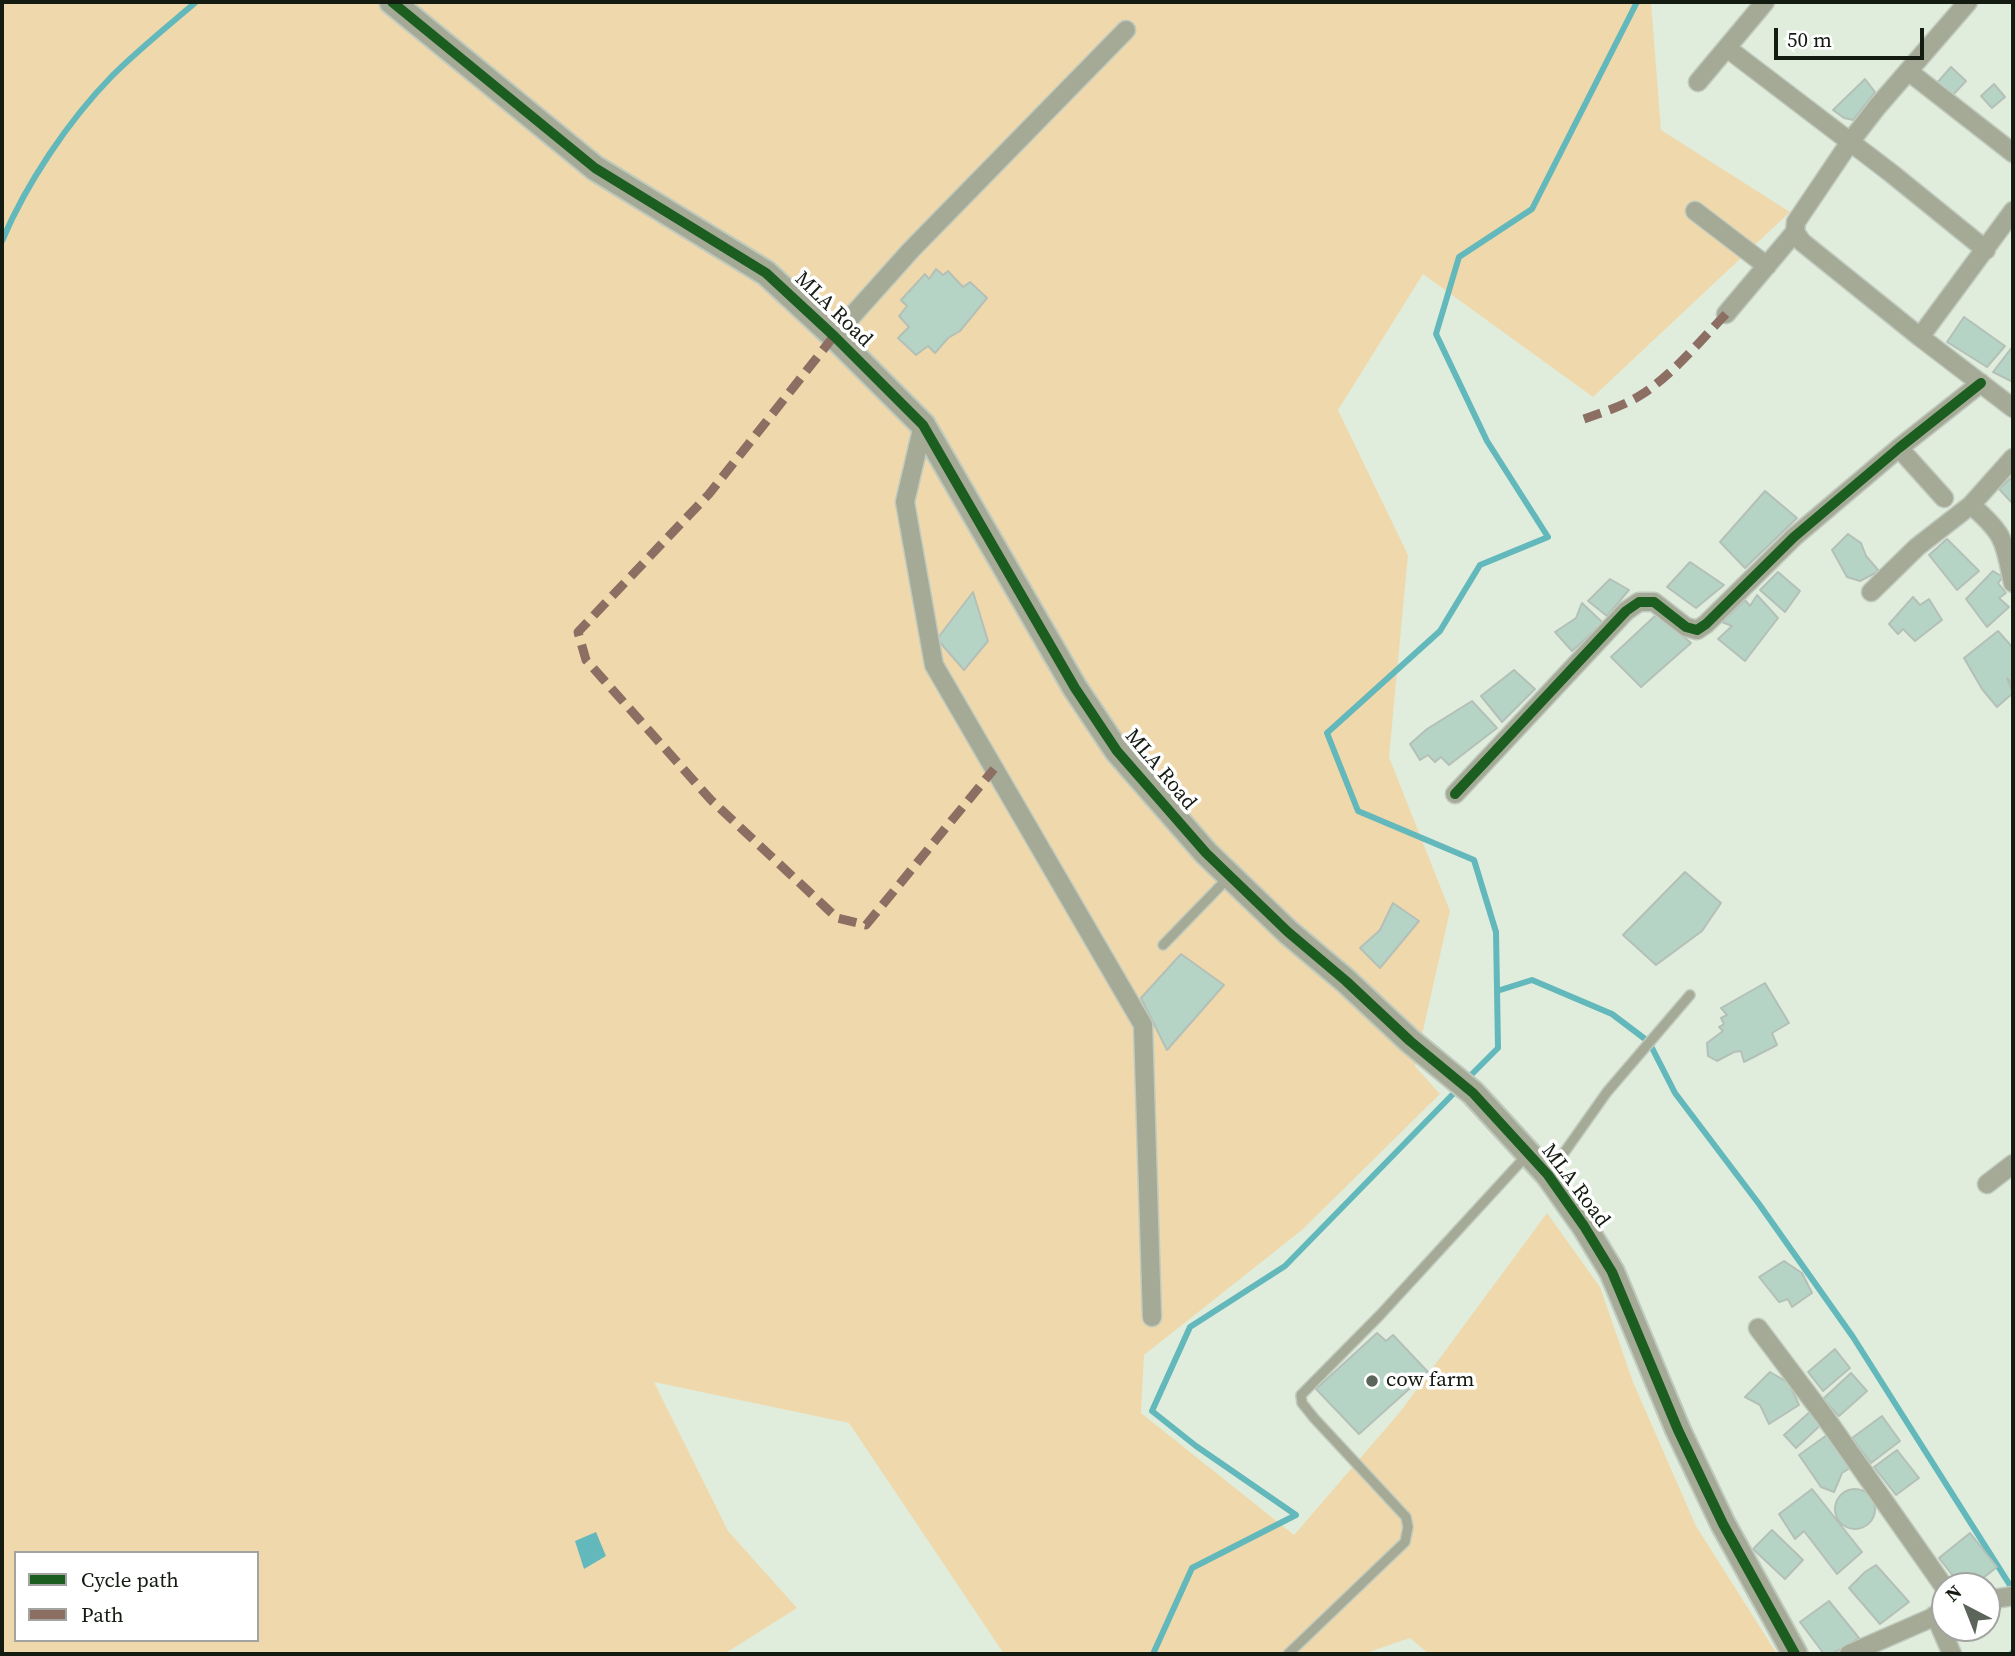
<!DOCTYPE html>
<style>
body{margin:0}
#map{position:relative;width:2015px;height:1656px;overflow:hidden;background:#e0eddd;font-family:"Source Serif 4",serif}
canvas{display:block}
.frame{position:absolute;inset:0;border:4px solid #141c12;pointer-events:none}
.legend{position:absolute;left:14px;top:1551px;width:245px;height:91px;box-sizing:border-box;background:#fff;border:2px solid #a1a4a0;margin:0;padding:9px 12px;list-style:none;font-size:21px;color:#141c12}
.legend li{display:flex;align-items:center;gap:14px;height:35px}
.legend b{width:35px;border:2px solid #a1a4a0}
.north{position:absolute;left:1931px;top:1572px;width:70px;height:70px;box-sizing:border-box;background:#fff;border:2px solid #a1a4a0;border-radius:50%;rotate:318deg;font-size:19px;font-weight:700;line-height:28px;text-align:center;color:#141c12}
.north::after{content:'';display:block;margin:auto;width:24px;height:32px;background:#5b6559;clip-path:polygon(50% 0,100% 100%,50% 72%,0 100%)}
.scale{position:absolute;left:1774px;top:28px;width:150px;height:32px;box-sizing:border-box;border:4px solid #141c12;border-top:0;padding-left:9px;font-size:21px;line-height:24px;white-space:nowrap;color:#141c12;-webkit-text-stroke:5px #fff;paint-order:stroke}
</style>
<div id="map">
<canvas width="2015" height="1656"></canvas>
<div class="frame"></div>
<ul class="legend">
<li><b style="height:9px;background:#1b5e20"></b>Cycle path</li>
<li><b style="height:9px;background:#8d6e63"></b>Path</li>
</ul>
<div class="north">N</div>
<div class="scale">50 m</div>
</div>
<script>
const context = document.querySelector('canvas').getContext('2d');
context.lineJoin = 'round';
function fillPath(path, color) { context.fillStyle = color; context.fill(path, 'evenodd'); }
function stroke(path, color, width, dash) { context.strokeStyle = color; context.lineWidth = width; context.lineCap = dash ? 'butt' : 'round'; context.setLineDash(dash || []); context.stroke(path); }
function write(font, color, halo, rows, align = 'center') {
  context.font = font + ' "Source Serif 4",serif'; context.lineWidth = 7; context.setLineDash([]); context.textBaseline = 'middle'; context.strokeStyle = halo; context.fillStyle = color; for (const [text, x, y, turn = 0] of rows) {
    context.save(); context.translate(x, y); context.rotate((+turn || 0) * Math.PI / 180); context.textAlign = isNaN(turn) ? turn : align; if (halo) context.strokeText(text, 0, 0); context.fillText(text, 0, 0); context.restore();
  }
}
const green = new Path2D(`
 M2,2H1651L1661,130L1790,212L1593,397L1423,274L1338,410L1408,555L1389,757L1450,911L1415,1066L1440,1094L1302,1230L1144,1355L1141,1413L1294,1535L1400,1412L1547,1213L1600,1287L1633,1382L1696,1526L1777,1654H1429L1410,1638L1363,1654H1004L849,1423L654,1382L728,1531L797,1608L724,1654H2ZM16,1553H257V1640H16Z`);
const water = new Path2D(`
 M596,1532L606,1556L584,1569L575,1541Z`);
const stream = new Path2D(`
 M2,241C26,184 68,121 112,76C138,50 168,26 196,2
 M1497,991L1532,980L1612,1014L1649,1042L1675,1093L1759,1204L1853,1337L2013,1590
 M1471,1075L1498,1048L1496,932L1474,860L1358,811L1327,733L1440,631L1480,565L1548,537L1487,441L1436,334L1459,257L1532,209L1637,2
 M1153,1654L1192,1568L1296,1515L1196,1446L1152,1411L1190,1327L1285,1266L1454,1093
 M2011,1654L2013,1652`);
const building = new Path2D(`
 M1951,67L1966,81L1951,97L1936,84Z
 M1865,79L1875,92L1853,120L1844,118L1833,110Z
 M1994,84L2005,97L1992,108L1981,96Z
 M936,269L943,275L948,271L963,287L970,282L987,298L960,331L948,338L935,353L928,346L916,355L898,338L909,327L899,316L907,306L901,300L925,274L929,279Z
 M1964,317L2005,346L1987,367L1947,342Z
 M2013,346V382L1993,372Z
 M2013,476V504L1999,489Z
 M1765,491L1797,518L1745,568L1720,542Z
 M1848,534L1861,543L1866,556L1879,571L1860,581L1847,577L1832,550Z
 M1947,539L1979,571L1957,590L1929,555Z
 M1690,562L1724,585L1696,608L1667,587Z
 M1993,571L2003,577L1998,583L2006,593L1999,598L2009,607L1987,627L1966,599Z
 M1778,572L1800,591L1785,612L1760,590Z
 M1610,579L1629,590L1607,616L1588,601Z
 M973,592L988,641L964,670L937,639Z
 M1757,595L1778,618L1745,661L1718,639L1732,626L1722,622L1745,600L1750,606Z
 M1913,597L1920,605L1929,599L1942,620L1915,641L1903,629L1898,634L1889,624Z
 M1582,603L1603,623L1572,651L1555,632L1576,618Z
 M1657,614L1691,643L1641,687L1611,657Z
 M1998,631L2013,648V682L2012,684L2007,678L2013,693L1997,707L1982,689L1964,658Z
 M1514,670L1535,689L1502,722L1481,696Z
 M1472,701L1497,728L1449,765L1441,757L1435,762L1428,755L1420,760L1410,744L1427,729Z
 M1685,872L1721,903L1702,931L1656,965L1623,935Z
 M1393,903L1419,921L1380,968L1360,948L1380,930Z
 M1181,954L1224,985L1167,1050L1141,998Z
 M1765,983L1789,1023L1772,1033L1777,1045L1744,1062L1741,1051L1734,1052L1717,1061L1708,1056L1707,1043L1723,1031L1719,1027L1724,1024L1721,1018L1727,1015L1721,1008Z
 M1784,1261L1802,1273L1812,1293L1792,1307L1788,1299L1779,1302L1759,1277Z
 M1377,1333L1386,1341L1393,1335L1428,1372L1359,1434L1316,1389Z
 M1835,1349L1850,1368L1823,1391L1808,1372Z
 M1770,1372L1789,1383L1799,1405L1769,1424L1760,1405L1745,1397Z
 M1851,1373L1867,1391L1839,1416L1823,1399Z
 M1812,1410L1824,1422L1796,1448L1784,1435Z
 M1882,1416L1900,1441L1871,1463L1852,1438Z
 M1827,1435L1853,1466L1842,1473L1834,1492L1821,1487L1799,1455Z
 M1897,1450L1919,1478L1896,1495L1874,1467Z
 M1835 1509a20 20 0 1 1 40 0a20 20 0 1 1-40 0Z
 M1812,1489L1862,1552L1837,1574L1804,1531L1795,1539L1779,1514Z
 M1772,1530L1803,1560L1785,1579L1753,1549Z
 M1970,1533L1997,1567L1973,1586H1961L1939,1558Z
 M1876,1565L1909,1602L1880,1624L1849,1588L1865,1572Z
 M1829,1601L1859,1638L1832,1654H1824L1800,1622Z`);
const lane = new Path2D(`
 M1163,945L1229,877
 M1549,1174L1607,1092L1690,995
 M1288,1654L1405,1542L1408,1527L1406,1517L1314,1418L1302,1403L1301,1395L1380,1315L1527,1155`);
const street = new Path2D(`
 M1968,2L1877,107L1850,142L1796,222L1795,232L1802,242L1920,337L2013,408
 M1727,48L1891,173L1986,250
 M1908,71L2013,153
 M1698,82L1765,2
 M1695,211L1767,266
 M1726,314L1795,232
 M834,336L911,250L1126,30
 M1920,337L2013,211
 M923,425L905,502L934,665L1143,1025L1152,1317
 M1899,448L1944,498
 M1971,505C2005,534 2004,541 2013,583
 M1871,592L1917,547L1971,505L2013,458
 M1455,794L1626,611L1639,602H1654L1686,627L1697,630L1706,624L1794,537L1899,448L1981,383
 M1987,1184L2013,1164
 M1758,1328L1825,1417L1945,1588
 M1987,1600L2013,1596
 M1935,1615L1952,1654
 M1849,1654L1945,1612`);
const secondary = new Path2D(`
 M392,2L595,168L766,273L834,336L923,425L1075,688L1117,751L1206,853L1288,932L1346,981L1410,1041L1473,1093L1548,1175L1584,1226L1612,1272L1678,1430L1723,1524L1795,1654`);
const quiet = new Path2D(`
 M834,336L709,494L578,632L586,660L711,800L837,918L866,925L994,769
 M1584,419C1604,412 1626,405 1644,393C1675,372 1700,341 1726,314`);
const cycleway = new Path2D(`
 M392,2L595,168L766,273L834,336L923,425L1075,688L1117,751L1206,853L1288,932L1346,981L1410,1041L1473,1093L1548,1175L1584,1226L1612,1272L1678,1430L1723,1524L1795,1654
 M1455,794L1626,611L1639,602H1654L1686,627L1697,630L1706,624L1794,537L1899,448L1981,383`);
const markers = [
 [1372,1381,7,"#5b6559"]
];
const streetNames = [
 ["MLA Road",833,310,44],
 ["MLA Road",1160,770,50],
 ["MLA Road",1575,1186,53]
];
const poiNames = [
 ["cow farm",1386,1381]
];
fillPath(green, '#efd9ac');
fillPath(water, '#63b8bb');
stroke(stream, '#63b8bb', 6);
fillPath(building, '#b5d4c5');
stroke(building, '#b4c0b7', 2);
stroke(lane, '#c0cabe', 12);
stroke(street, '#c0cabe', 21);
stroke(secondary, '#c0cabe', 28);
stroke(lane, '#a5aa96', 9);
stroke(street, '#a5aa96', 18);
stroke(secondary, '#a4aa96', 24);
stroke(quiet, '#8d6e63', 9, [18, 9]);
stroke(cycleway, '#1b5e20', 10);
for (const [x, y, r, color] of markers) { const dot = new Path2D(); dot.arc(x, y, r, 0, 2 * Math.PI); context.fillStyle = color; context.fill(dot); stroke(dot, '#fff', 2.5); }
write('21px', '#141c12', '#fff', streetNames);
write('21px', '#141c12', '#fff', poiNames, 'left');
</script>
